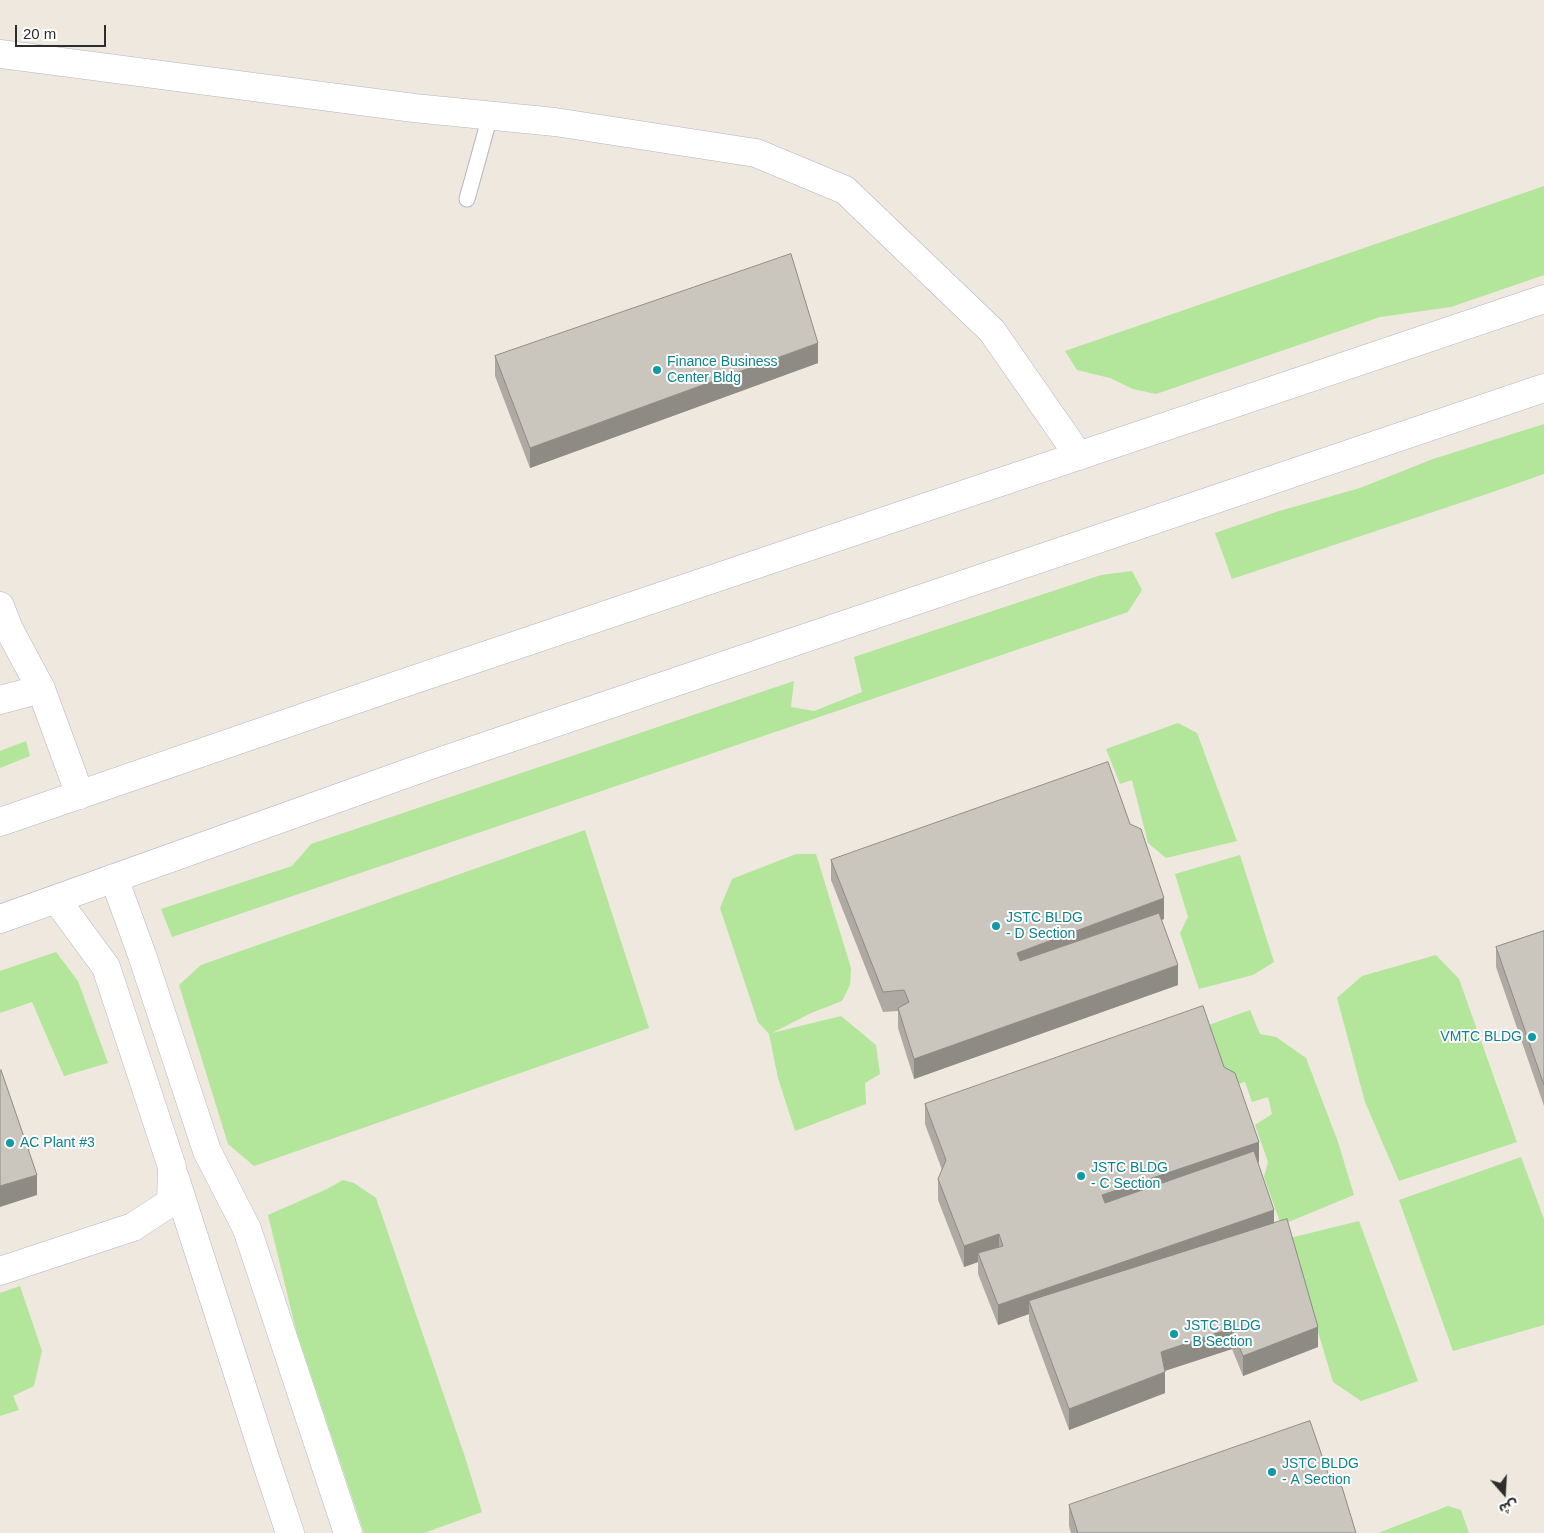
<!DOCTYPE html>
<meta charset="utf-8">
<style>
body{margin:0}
#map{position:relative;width:1544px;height:1533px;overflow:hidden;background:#eee8df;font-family:Arial,"Noto Sans Arabic",sans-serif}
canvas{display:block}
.north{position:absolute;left:1479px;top:1468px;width:50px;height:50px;-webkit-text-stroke:4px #fff;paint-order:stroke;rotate:161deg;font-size:14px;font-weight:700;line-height:20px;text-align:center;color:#2d2d2d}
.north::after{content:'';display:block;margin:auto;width:18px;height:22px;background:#2d2d2d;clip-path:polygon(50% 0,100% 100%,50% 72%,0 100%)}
.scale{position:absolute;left:15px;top:25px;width:91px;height:22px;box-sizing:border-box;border:2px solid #2d2d2d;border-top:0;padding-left:6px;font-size:15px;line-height:18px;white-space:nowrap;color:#2d2d2d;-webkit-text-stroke:4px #fff;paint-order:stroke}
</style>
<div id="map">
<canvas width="1544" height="1533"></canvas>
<div class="north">ش</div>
<div class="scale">20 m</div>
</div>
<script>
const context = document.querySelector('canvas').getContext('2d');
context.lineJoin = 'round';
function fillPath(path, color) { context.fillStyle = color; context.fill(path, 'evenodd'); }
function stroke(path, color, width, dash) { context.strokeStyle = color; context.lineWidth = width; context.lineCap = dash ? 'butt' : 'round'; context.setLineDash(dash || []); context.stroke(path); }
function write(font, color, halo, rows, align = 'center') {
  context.font = font + ' Arial,sans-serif'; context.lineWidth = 4; context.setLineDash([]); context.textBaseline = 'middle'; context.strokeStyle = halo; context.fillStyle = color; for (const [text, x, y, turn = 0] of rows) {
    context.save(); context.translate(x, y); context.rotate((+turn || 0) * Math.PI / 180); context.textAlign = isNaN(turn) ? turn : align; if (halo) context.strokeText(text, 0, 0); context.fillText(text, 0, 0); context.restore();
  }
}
const green = new Path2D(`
 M1544,186V275L1451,307L1380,317L1156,394L1133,389L1110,378L1077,370L1065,351Z
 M1544,424V474L1487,494L1232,579L1215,533L1276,512L1360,488L1433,459Z
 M1132,571L1142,590L1128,612L172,937L161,909L292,866L311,844L794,681L791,707L814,711L862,692L854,657L1101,575Z
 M1178,723L1197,733L1237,841L1166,858L1148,843L1132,780L1120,784L1106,749Z
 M26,741L30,756L0,768V751Z
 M585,830L649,1028L254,1166L228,1144L179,985L201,965Z
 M796,854H816L851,968L850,985L842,1001L811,1013L772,1033L841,1016L876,1045L880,1074L865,1083L866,1104L795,1131L778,1078L769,1034L758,1022L720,908L732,879Z
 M1240,855L1274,962L1253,975L1199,989L1180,933L1188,917L1175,874Z
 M56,952L78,981L108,1063L64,1076L32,1002L0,1013V971Z
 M1436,955L1459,979L1517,1142L1399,1181L1365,1102L1337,998L1362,976Z
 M1250,1010L1260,1034L1276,1037L1306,1058L1338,1142L1354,1195L1281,1225L1264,1177L1268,1162L1255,1125L1272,1114L1268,1097L1252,1102L1245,1082L1224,1088L1203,1027Z
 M1521,1157L1544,1219V1325L1453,1351L1399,1200Z
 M343,1180L354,1183L376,1198L464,1454L482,1512L424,1533H364L296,1330L268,1215L327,1189Z
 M1359,1221L1418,1381L1361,1401L1333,1382L1290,1238Z
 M20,1286L42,1351L34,1386L13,1396L19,1410L0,1416V1293Z
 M1448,1506L1461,1510L1469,1533H1378Z`);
const service = new Path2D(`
 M467,199L490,116`);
const minor = new Path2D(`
 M0,606L9,629L41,689L80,795
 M0,700L41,689
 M0,822L395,686L1544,299
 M114,878L142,955L207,1151L247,1229L348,1533
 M0,919L436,763L1544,388
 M175,1178L266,1461L290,1533
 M0,1271L133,1227L171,1202L172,1167L106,967L56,899`);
const tertiary = new Path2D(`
 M0,54L414,108L555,122L756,153L845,190L992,331L1079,456`);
const wall = new Path2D(`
 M495,356L818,363L530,468L495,376Z
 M1130,824L1164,919L1161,920L1178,985L914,1079L898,1028V1011L883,1012L831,880V860Z
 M1544,931V1106L1496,967V947Z
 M1224,1067L1259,1162L1258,1163L1274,1223L1318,1347L1243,1376L1232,1349L1165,1371V1393L1069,1430L1029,1321V1314L998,1325L978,1274V1262L964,1267L938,1200V1179L942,1170L925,1124V1104Z
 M1331,1482L1356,1533H1071L1069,1526V1505Z`);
const shadedWall = new Path2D(`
 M818,343V363L530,468V448Z
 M1164,898V919L1017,973V953Z
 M1178,965V985L914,1079V1059Z
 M1259,1142V1162L1102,1216V1195Z
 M37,1175V1195L0,1207V1186Z
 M1274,1210V1230L1029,1301V1314L998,1325V1305Z
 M999,1234V1255L978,1253V1262L964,1267V1246Z
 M1318,1327V1347L1243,1376V1356Z
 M1232,1328V1349L1161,1372V1352Z
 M1165,1372V1393L1069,1430V1409Z`);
const building = new Path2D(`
 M791,254L818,343L530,448L495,356Z
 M1108,762L1130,824L1141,829L1164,898L1017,953L1020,961L1159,913L1178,965L914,1059L898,1008L909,1002L904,990L883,992L831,860Z
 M1544,931V1085L1496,947Z
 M1203,1006L1224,1067L1235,1073L1259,1142L1102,1195L1105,1203L1254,1151L1274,1210L998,1305L978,1253L1003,1246L999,1234L964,1246L938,1179L946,1160L925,1104Z
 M1,1070L37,1175L0,1186V1071Z
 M1287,1219L1318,1327L1243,1356L1232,1328L1161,1352L1165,1372L1069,1409L1029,1301Z
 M1310,1421L1331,1482L1342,1487L1356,1533H1078L1069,1505Z`);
const markers = [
 [657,370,5,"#0f9aa8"],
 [996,926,5,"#0f9aa8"],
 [1532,1037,5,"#0f9aa8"],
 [10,1143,5,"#0f9aa8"],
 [1081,1176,5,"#0f9aa8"],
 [1174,1334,5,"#0f9aa8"],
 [1272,1472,5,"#0f9aa8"]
];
const cultureNames = [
 ["Finance Business",667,362],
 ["Center Bldg",667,378],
 ["JSTC BLDG",1006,918],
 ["- D Section",1006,934],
 ["VMTC BLDG",1522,1037,"right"],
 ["AC Plant #3",20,1143],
 ["JSTC BLDG",1091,1168],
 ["- C Section",1091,1184],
 ["JSTC BLDG",1184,1326],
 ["- B Section",1184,1342],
 ["JSTC BLDG",1282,1464],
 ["- A Section",1282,1480]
];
fillPath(green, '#b3e59b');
stroke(service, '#b3b5c0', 17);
stroke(minor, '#b3b5c0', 29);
stroke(tertiary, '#b3b5c0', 29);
stroke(service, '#fff', 15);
stroke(minor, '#fff', 28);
stroke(tertiary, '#fff', 28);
fillPath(wall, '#aeaaa3');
fillPath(shadedWall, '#8d8b84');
fillPath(building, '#cac6bd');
stroke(building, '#8d8b84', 1);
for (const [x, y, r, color] of markers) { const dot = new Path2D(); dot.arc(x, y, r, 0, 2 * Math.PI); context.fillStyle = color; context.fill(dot); stroke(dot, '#fff', 2); }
write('14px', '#0d838f', '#fff', cultureNames, 'left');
</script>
